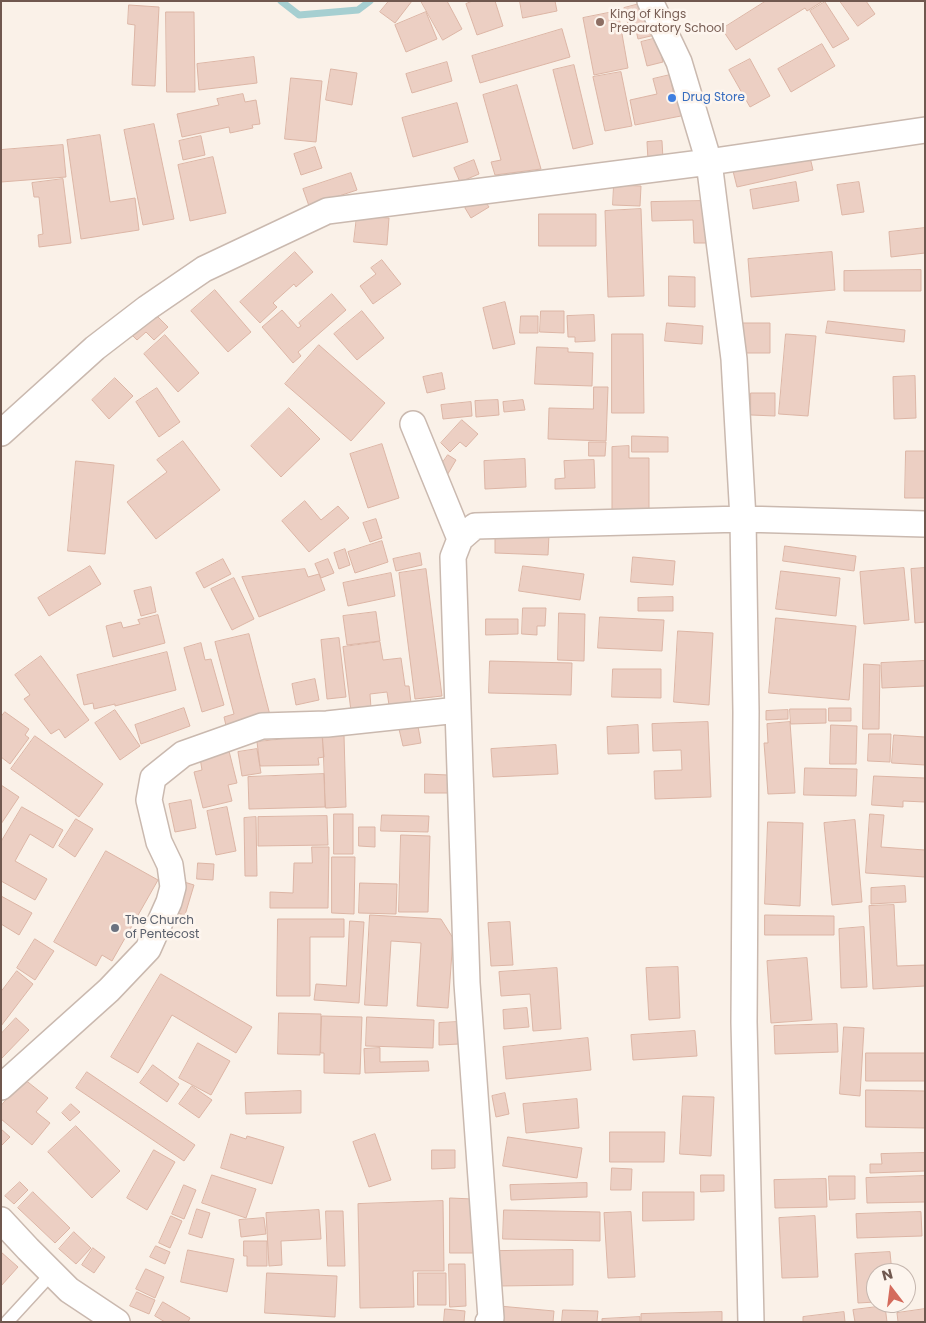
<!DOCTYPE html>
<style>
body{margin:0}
#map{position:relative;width:926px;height:1323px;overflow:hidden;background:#faf1e8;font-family:Poppins,sans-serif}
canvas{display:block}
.frame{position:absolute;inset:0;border:2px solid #70584f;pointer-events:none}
.north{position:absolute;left:866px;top:1263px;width:50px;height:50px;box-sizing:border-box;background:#fdf5ee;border:1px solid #c5b6ae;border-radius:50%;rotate:345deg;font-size:14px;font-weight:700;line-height:20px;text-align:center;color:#70584f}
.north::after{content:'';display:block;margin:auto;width:18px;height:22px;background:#d46b5c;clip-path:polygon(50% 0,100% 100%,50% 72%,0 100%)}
</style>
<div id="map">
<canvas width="926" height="1323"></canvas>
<div class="frame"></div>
<div class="north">N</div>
</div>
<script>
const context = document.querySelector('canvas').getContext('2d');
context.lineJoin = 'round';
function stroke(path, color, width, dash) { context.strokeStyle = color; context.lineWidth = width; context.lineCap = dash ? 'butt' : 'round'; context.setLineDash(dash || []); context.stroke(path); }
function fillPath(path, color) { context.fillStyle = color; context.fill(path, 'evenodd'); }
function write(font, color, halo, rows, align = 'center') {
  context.font = font + ' Poppins,sans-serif'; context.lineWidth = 5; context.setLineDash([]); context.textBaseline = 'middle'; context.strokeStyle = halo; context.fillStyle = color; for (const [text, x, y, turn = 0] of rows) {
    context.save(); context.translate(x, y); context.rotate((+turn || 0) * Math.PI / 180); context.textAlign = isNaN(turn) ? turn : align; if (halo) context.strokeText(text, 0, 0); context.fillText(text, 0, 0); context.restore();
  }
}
const stream = new Path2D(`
 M281,1L299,15L358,10L370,1`);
const building = new Path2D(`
 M389,1H412L395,23L380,12Z
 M421,1H447L462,29L443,40Z
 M473,1H495L503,26L477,35L466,4Z
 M520,1H555L557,11L523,18Z
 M766,1H823L807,11L805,8L736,50L722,29Z
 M840,1H866L875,14L858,26Z
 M647,2L655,35L638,39L634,22L628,24L624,8Z
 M825,2L849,39L833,48L810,11Z
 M129,5L159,7L155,86L132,85L135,25L128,24Z
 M618,11L628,68L594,75L583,18Z
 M166,12H194L195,92H167Z
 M426,12L437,39L406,52L395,25Z
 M562,29L570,57L480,83L472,56Z
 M657,38L663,62L647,66L641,42Z
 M822,44L835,66L791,92L778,69Z
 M254,57L257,83L199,90L197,64Z
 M750,59L770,96L750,107L729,70Z
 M447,62L452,81L412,93L406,74Z
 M574,65L593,144L573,149L553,70Z
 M331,69L357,73L352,105L326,100Z
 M621,72L632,126L605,131L593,77Z
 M670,75L674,96L681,94L686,115L635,125L630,100L657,94L653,79Z
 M291,78L322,81L316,142L285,139Z
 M517,85L541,169L495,175L491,162L501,160L483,95Z
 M243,94L245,102L256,100L260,124L252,125L253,128L230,133L229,127L182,137L177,114L219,105L217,99Z
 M457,103L468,142L413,157L402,118Z
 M154,124L174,219L143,225L124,130Z
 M100,135L110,202L135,198L139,230L81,239L67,140Z
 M201,136L205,155L183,160L179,141Z
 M662,141L663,159L648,160L647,142Z
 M63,145L66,177L1,182V150Z
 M315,147L322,168L301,175L294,154Z
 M809,153L813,170L737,187L733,171Z
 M213,157L226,213L190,221L178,165Z
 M474,160L479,174L460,182L454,168Z
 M351,173L357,190L309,206L303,189Z
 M63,179L71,243L39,247L38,235L43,234L39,197H34L32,183Z
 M796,182L799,201L753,209L750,190Z
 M859,182L864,212L842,215L837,185Z
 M614,185L641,186L640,206L613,205Z
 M482,197L489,207L471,218L465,208Z
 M706,201L707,243H694L693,220L652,221L651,202Z
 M641,209L644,296L608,297L605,211Z
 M539,214H596V246H539Z
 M357,216L389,218L387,245L354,242Z
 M925,228V253L891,257L889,232Z
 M295,252L313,272L296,287L294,284L273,303L277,307L260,323L240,302Z
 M832,252L835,290L751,297L748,259Z
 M382,260L401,284L373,304L360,286L376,274L371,268Z
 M921,270V291H844V271Z
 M669,276L695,277V307L669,306Z
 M215,290L251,332L228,352L191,311Z
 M332,294L346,310L298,352L301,356L293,363L262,327L282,310L298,328L301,326L299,323Z
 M505,302L515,344L493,349L483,308Z
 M362,311L384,338L357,360L334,334Z
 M541,311H564V333L540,332Z
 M156,315L168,327L154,340L146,332L137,340L133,336Z
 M594,315L595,341L575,342V337H568L567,316Z
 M521,316H538V333H520Z
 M828,321L905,330L904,342L826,333Z
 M667,323L703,326L702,344L665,341Z
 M742,323H770V353H742Z
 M612,334H643L644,413H612Z
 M786,334L816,336L808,416L779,414Z
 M165,335L199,373L178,392L144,354Z
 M319,345L385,403L351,441L285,384Z
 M537,347L568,348V352L593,353L592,386L535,384Z
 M442,373L445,389L427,393L423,377Z
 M915,376L916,418L894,419L893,377Z
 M115,378L133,396L109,419L92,400Z
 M594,387H608L606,441L548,439L549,408L593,409Z
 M157,388L180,422L159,437L136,402Z
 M751,393H775V416L751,415Z
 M498,400L499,415L476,417L475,401Z
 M523,400L525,410L504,412L503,402Z
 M471,402L472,416L443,419L441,405Z
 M289,408L320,439L281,477L251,446Z
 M462,420L478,434L466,447L460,442L450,452L441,443Z
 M632,436L668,437V452H632Z
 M183,441L220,490L156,539L127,502L167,472L157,460Z
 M589,442H606L605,456H589Z
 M382,444L399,498L368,508L350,454Z
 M629,446V458H649V511H612V447Z
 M906,451H925V498H905Z
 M448,455L456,460L446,477L437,471Z
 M525,459L526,487L485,489L484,461Z
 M594,460L595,488L555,489V479L565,478L564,461Z
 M76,461L114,465L105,554L68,551Z
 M305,501L321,520L338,506L349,518L309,552L282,521Z
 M376,519L382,538L370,542L363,523Z
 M515,534L549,535L548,555L495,553V537L515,538Z
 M382,541L388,562L355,573L348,552Z
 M785,546L856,556L854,571L783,561Z
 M345,549L350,565L339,569L334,553Z
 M420,553L422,565L396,571L393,559Z
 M633,557L675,561L673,585L631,582Z
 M223,559L231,574L204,588L196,573Z
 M328,559L334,573L321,578L315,564Z
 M90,566L101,584L49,616L38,598Z
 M523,566L584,574L580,600L519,591Z
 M904,568L909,620L864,624L860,572Z
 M925,568V622L915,623L911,569Z
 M305,569L308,577L319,574L325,590L259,617L242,577Z
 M426,569L442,696L415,699L399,573Z
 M781,571L840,578L836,616L776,609Z
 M391,573L395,596L348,606L343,583Z
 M234,578L254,619L232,630L211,589Z
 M151,587L156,612L141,616L134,591Z
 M673,597V611H638V598Z
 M523,608H546L545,626H537V635L522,634Z
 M376,612L380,641L347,645L343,616Z
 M559,613L585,614L584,661L558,660Z
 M158,615L165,643L113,657L106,626L121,622L123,628L140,624L138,620Z
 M600,617L664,620L662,651L598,648Z
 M776,618L856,626L849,700L769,693Z
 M486,619H518V634L486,635Z
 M678,631L713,633L709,705L674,702Z
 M249,634L271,719L227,730L224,717L234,714L215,642Z
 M339,638L346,697L327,699L321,640Z
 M380,642L383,660L401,658L405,686H409L411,703L389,705L387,692L370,694L371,708L351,711L343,647Z
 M201,643L205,660L211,659L224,705L202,712L184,648Z
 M167,652L176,690L115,706V704L94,709L93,703L84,705L77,675Z
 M41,656L89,720L65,738L59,729L51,734L24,699L30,695L15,675Z
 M490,661L572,663L571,695L489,693Z
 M925,661V686L882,688L881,663Z
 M864,664L880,665L879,729H863Z
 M613,669H661V698L612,697Z
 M315,679L319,700L296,705L292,684Z
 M184,708L190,726L141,744L135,725Z
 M829,708H851V721H829Z
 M790,709H826V723L791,724Z
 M115,710L140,746L120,760L95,723Z
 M788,710V719L766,720V711Z
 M5,712L29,729L25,735L29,738L10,764L1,757V717Z
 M708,722L711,797L655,799L654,771L682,770L681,750L653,751L652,724Z
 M790,722L795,793L768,794L764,743H768L767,724Z
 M638,725L639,753L608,754L607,727Z
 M831,725L857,726L856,764H830Z
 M418,726L421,743L403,746L399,729Z
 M869,734H891L890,762L868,761Z
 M322,735L324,757L318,758L319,765L260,766L257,742Z
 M323,735H344L346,807L326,808Z
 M894,735L925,737V765L892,763Z
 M35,736L103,784L79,817L11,769Z
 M556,745L558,774L493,777L491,749Z
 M257,749L261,773L242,776L238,752Z
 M229,751L237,783L228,785L232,801L203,808L194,772L202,770L200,758Z
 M805,768L857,769L856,796L804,795Z
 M324,774L325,807L249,809L248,777Z
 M425,774L448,775V793H425Z
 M874,776L925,778V802L903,801V807L872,805Z
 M1,785L19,797L1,824Z
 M191,800L196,828L175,832L169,804Z
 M22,807L63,830L53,848L30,834L15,861L47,879L35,900L1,881V842Z
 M227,807L236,851L216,855L207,811Z
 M334,814H353V854H334Z
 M870,814L884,815L881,847L925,850V877L866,873Z
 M382,815L429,816L428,832L381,831Z
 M327,816L328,845L258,846V817Z
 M256,817L257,876H245L244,818Z
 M76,819L93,829L75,857L59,846Z
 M855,820L862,902L832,905L824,823Z
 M768,822L803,823L800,906L765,904Z
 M359,827H375V847L359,846Z
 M401,835L430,836L428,912H399Z
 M312,847H329L328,908H270V892L293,893L294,863H312Z
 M106,851L158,880L112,961L102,955L96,966L54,942Z
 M332,857H355L354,914L332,913Z
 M198,863L214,864L213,880L197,879Z
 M181,881L194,885L185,915L172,912Z
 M360,883L397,884L396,914L359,913Z
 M905,886L906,902L871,904V888Z
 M1,896L32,913L19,935L1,924Z
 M894,905L897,966L925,965V986L873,989L869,906Z
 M370,915L441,919L453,938L448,1008L417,1006L421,943L391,941L387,1006L365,1005Z
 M765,915L834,916V935H765Z
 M278,919H344V937H310V996H277Z
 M350,921L364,922L359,1003L314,1000L316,984L346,986Z
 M510,922L513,965L491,966L488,923Z
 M864,927L867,987L841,988L839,929Z
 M35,939L54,951L35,980L17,968Z
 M807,958L812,1020L771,1023L767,961Z
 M678,967L680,1018L649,1020L646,968Z
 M557,968L561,1029L533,1031L530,994L501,996L499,972Z
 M17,971L33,984L1,1026V992Z
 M161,974L252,1027L236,1053L172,1015L138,1073L111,1057Z
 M527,1008L529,1027L504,1029L503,1010Z
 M279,1013L321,1014L320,1055L278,1054Z
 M322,1016L362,1017L360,1074L324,1073V1053H321Z
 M367,1017L434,1020L433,1048L366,1046Z
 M16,1018L29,1030L1,1059V1034Z
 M458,1022L459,1044L439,1045V1023Z
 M837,1024L838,1052L775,1054L774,1026Z
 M844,1027L864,1028L860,1096L840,1094Z
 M695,1031L697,1056L633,1060L631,1035Z
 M588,1038L591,1070L506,1079L503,1047Z
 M198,1043L230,1061L211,1095L179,1078Z
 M380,1048V1062L428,1061L429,1071L365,1073L364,1049Z
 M866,1053H925V1081H866Z
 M153,1065L179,1084L167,1102L140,1083Z
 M87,1072L195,1145L184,1161L76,1088Z
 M24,1079L48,1098L36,1112L50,1123L32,1145L1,1119V1106Z
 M192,1086L212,1100L199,1118L179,1104Z
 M866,1090L925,1091V1128L866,1127Z
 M301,1091V1113L246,1114L245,1093Z
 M505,1093L509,1114L496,1117L492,1096Z
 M683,1096L714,1097L711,1156L680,1154Z
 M577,1099L579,1128L526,1133L523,1104Z
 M71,1104L80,1112L70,1121L62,1113Z
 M76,1126L120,1171L92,1198L48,1152Z
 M1,1129L10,1137L1,1146Z
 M610,1132H665L664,1162H610Z
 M231,1134L246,1139L247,1136L284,1147L272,1184L221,1168Z
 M375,1134L391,1180L369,1187L353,1142Z
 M508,1137L582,1148L577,1178L503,1166Z
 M154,1150L175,1162L147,1210L127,1198Z
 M432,1150H455V1168L432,1169Z
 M925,1153V1171L870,1173V1164H882L881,1154Z
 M612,1168L632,1169L631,1190H611Z
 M212,1175L256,1189L246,1218L202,1203Z
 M701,1175H724V1191L701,1192Z
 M829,1176H855V1199L830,1200Z
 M925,1176V1202L867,1203L866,1178Z
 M826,1179L827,1207L775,1208L774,1180Z
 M20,1182L28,1190L14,1204L5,1196Z
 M587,1183V1197L511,1200L510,1185Z
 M184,1185L196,1190L184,1219L172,1214Z
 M33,1192L70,1228L55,1243L18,1208Z
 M643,1192H694V1220L643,1221Z
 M450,1198L473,1199V1253H450Z
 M443,1201L444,1271H413L414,1307L360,1308L358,1204Z
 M197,1209L210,1213L202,1238L189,1234Z
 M319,1210L321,1239L281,1241L282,1265L269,1266L266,1213Z
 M504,1210L600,1212V1241L503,1239Z
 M326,1211H343L345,1266H328Z
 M631,1212L635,1277L608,1278L604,1213Z
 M921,1212L922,1236L857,1238L856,1214Z
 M171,1216L182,1221L170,1248L159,1243Z
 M815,1216L818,1277L782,1278L779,1218Z
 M264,1218L266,1234L241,1237L239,1220Z
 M74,1232L91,1248L76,1264L59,1249Z
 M244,1241H267V1266H247V1256H244Z
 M156,1246L170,1252L165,1264L150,1257Z
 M93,1248L105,1257L94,1273L82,1265Z
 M188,1250L234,1259L227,1292L181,1282Z
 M573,1250V1285L499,1286V1251Z
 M1,1252L18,1267L1,1286Z
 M890,1252L892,1273H876V1302L858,1303L855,1254Z
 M449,1264H465L466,1306L450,1307Z
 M146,1269L164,1277L155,1298L136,1289Z
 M267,1273L337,1276L335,1317L265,1313Z
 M418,1273H446V1305H418Z
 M137,1292L155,1300L149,1314L130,1306Z
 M163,1302L190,1318L188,1322H165L155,1316Z
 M499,1306L554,1311L553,1322H498Z
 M885,1306L887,1322H855L853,1310Z
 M445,1309L465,1311L464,1322H444Z
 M925,1309V1322H898L897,1313Z
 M563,1310L598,1311L597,1322H562Z
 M722,1312V1322H641V1314Z
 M844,1312L845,1322H803V1317Z
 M640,1317V1322H602V1319Z`);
const lane = new Path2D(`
 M7,1322L52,1273`);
const street = new Path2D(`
 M650,1L679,62L709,162L734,359L743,519L925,524
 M413,424L460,539
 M1,433L95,348L147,308L204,269L327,211L709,162L925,130
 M1,1087L109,990L148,949L169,902L173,887L170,865L159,842L149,800L153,778L183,754L262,726L327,724L458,710
 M1,1220L28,1249L69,1290L117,1322
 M488,1322L491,1318L467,983L453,557L460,539L475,526L743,519L746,712L744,1022L751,1322`);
const markers = [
 [600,22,5,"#8d6e63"],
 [672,98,5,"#3f7fe0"],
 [115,928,5,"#6b7280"]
];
const educationNames = [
 ["King of Kings",610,15],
 ["Preparatory School",610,29]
];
const shopNames = [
 ["Drug Store",682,98]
];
const worshipNames = [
 ["The Church",125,921],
 ["of Pentecost",125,935]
];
stroke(stream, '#a6cfd1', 7);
fillPath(building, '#eccfc3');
stroke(building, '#dcb5a5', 1);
stroke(lane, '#cab9af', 15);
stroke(street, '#cab9af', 28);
stroke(lane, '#fff', 12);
stroke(street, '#fff', 25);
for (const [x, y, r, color] of markers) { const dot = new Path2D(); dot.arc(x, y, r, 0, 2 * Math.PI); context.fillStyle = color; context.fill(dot); stroke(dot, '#fdf5ee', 2); }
write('12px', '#785e54', '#fdf5ee', educationNames, 'left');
write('12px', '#366cbe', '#fdf5ee', shopNames, 'left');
write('12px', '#5b616d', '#fdf5ee', worshipNames, 'left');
</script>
